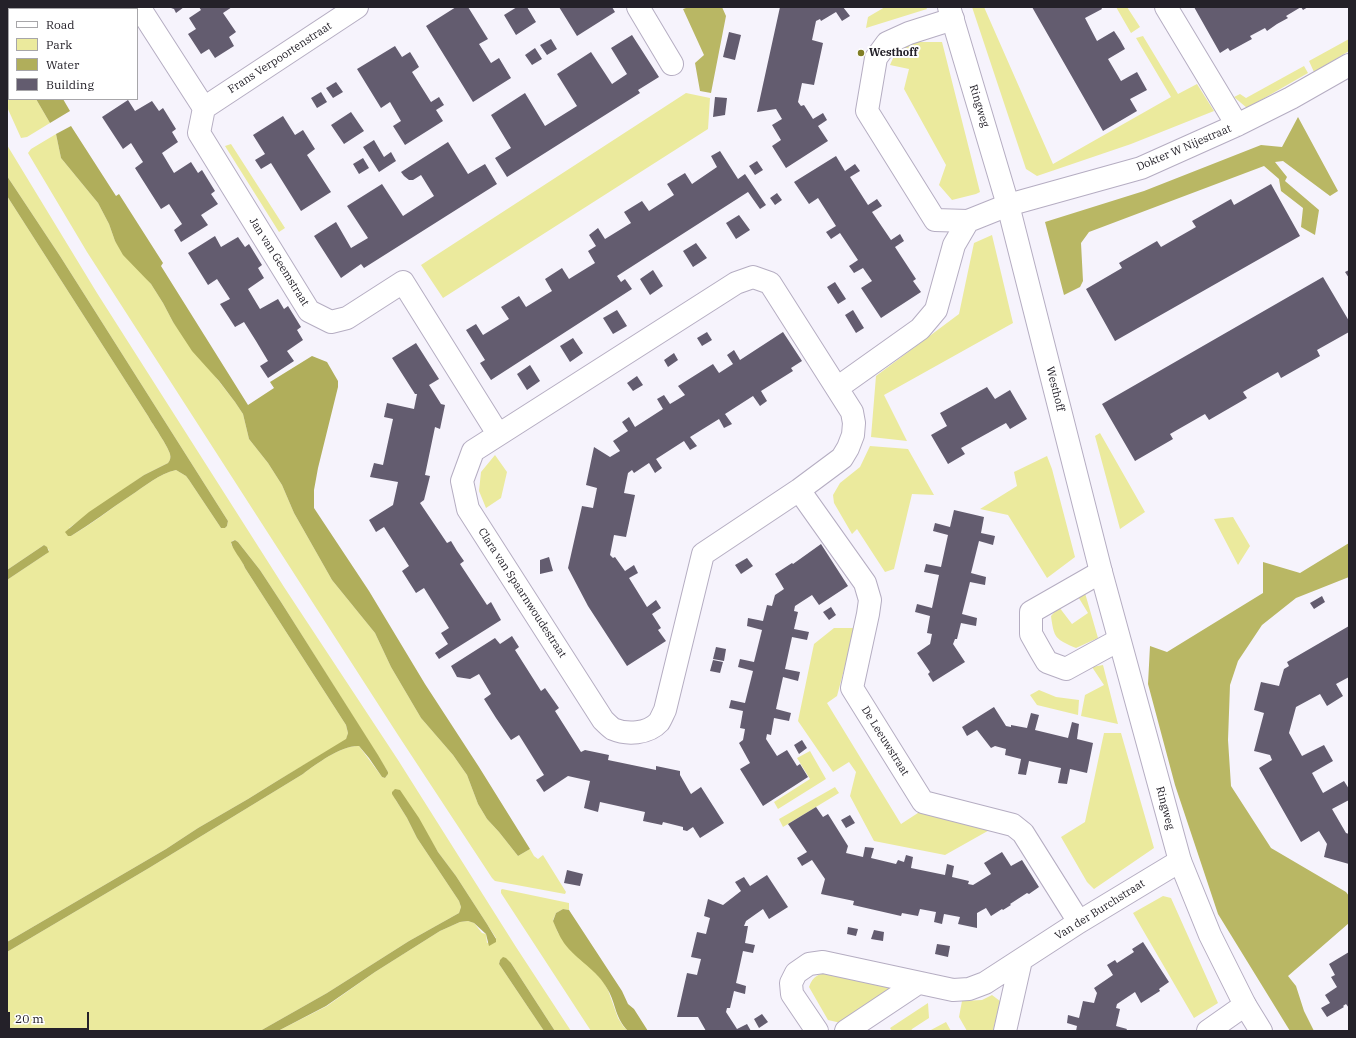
<!DOCTYPE html>
<style>
body{margin:0}
#map{position:relative;width:1356px;height:1038px;overflow:hidden;background:#f6f3fc;font-family:"IBM Plex Serif",serif}
canvas{display:block}
.frame{position:absolute;inset:0;border:8px solid #242129;pointer-events:none}
.legend{position:absolute;left:8px;top:8px;width:130px;height:92px;box-sizing:border-box;background:#fff;border:1px solid #a7a6a9;margin:0;padding:5px 7px;list-style:none;font-size:12px;color:#242129}
.legend li{display:flex;align-items:center;gap:8px;height:20px}
.legend b{width:20px;border:1px solid #a7a6a9}
.scale{position:absolute;left:8px;top:1012px;width:81px;height:18px;box-sizing:border-box;border:2px solid #242129;border-top:0;padding-left:5px;font-size:12px;line-height:14px;white-space:nowrap;color:#242129;-webkit-text-stroke:3px #fff;paint-order:stroke}
</style>
<div id="map">
<canvas width="1356" height="1038"></canvas>
<div class="frame"></div>
<ul class="legend">
<li><b style="height:5px;background:#fff"></b>Road</li>
<li><b style="height:11px;background:#ebea9d"></b>Park</li>
<li><b style="height:11px;background:#b0ae5b"></b>Water</li>
<li><b style="height:11px;background:#635c6f"></b>Building</li>
</ul>
<div class="scale">20 m</div>
</div>
<script>
const context = document.querySelector('canvas').getContext('2d');
context.lineJoin = 'round';
function fillPath(path, color) { context.fillStyle = color; context.fill(path, 'evenodd'); }
function stroke(path, color, width, dash) { context.strokeStyle = color; context.lineWidth = width; context.lineCap = dash ? 'butt' : 'round'; context.setLineDash(dash || []); context.stroke(path); }
function write(font, color, halo, rows, align = 'center') {
  context.font = font + ' "IBM Plex Serif",serif'; context.lineWidth = 4; context.setLineDash([]); context.textBaseline = 'middle'; context.strokeStyle = halo; context.fillStyle = color; for (const [text, x, y, turn = 0] of rows) {
    context.save(); context.translate(x, y); context.rotate((+turn || 0) * Math.PI / 180); context.textAlign = isNaN(turn) ? turn : align; if (halo) context.strokeText(text, 0, 0); context.fillText(text, 0, 0); context.restore();
  }
}
const green = new Path2D(`
 M885,7H926L927,9L866,28L868,17Z
 M972,7H984L1053,164L1171,97L1136,38L1143,36L1178,94L1197,84L1214,111L1131,144L1037,176L1026,169Z
 M1116,7H1127L1140,27L1131,33Z
 M1349,39V51L1314,72L1309,61Z
 M912,42H942L980,192L976,194L952,200L939,185L946,165L904,89L909,69L890,65L894,56Z
 M7,43L9,47V99H36L50,123L27,137L21,138L7,107Z
 M1304,66L1308,73L1247,108L1234,97L1240,94L1246,98Z
 M686,93L710,98L708,129L443,298L421,265Z
 M56,134L61,158L98,203L109,224L115,241L151,284L163,303L173,322L235,402L243,414L249,439L268,463L282,485L294,513L332,580L375,633L391,667L421,718L453,755L467,775L478,804L487,819L499,832L518,856L530,849L534,856L538,859L543,855L566,892L565,894L495,881L492,878L398,735L87,252L28,153L31,149Z
 M231,144L285,228L279,232L225,146Z
 M7,145L97,293L284,587L398,760L516,947L571,1031H555L511,963L500,960L499,964L544,1031H278L327,1006L375,972L440,931L460,922L468,921L474,923L482,933L486,934L487,943L496,938L456,876L438,852L407,801L395,799L407,818L417,838L459,901L461,907L459,913L409,941L327,993L260,1031H7V952L149,868L303,774C316,764 342,745 359,746L382,777L385,778L388,774V772L281,602L260,570L238,542L235,540L232,541L231,544L241,559L245,568L346,725L348,733L346,740L277,781L248,799L198,828L166,849L7,942V580L46,554L49,550L44,545L7,570V196L148,416C153,425 168,446 170,454C171,458 170,460 168,463L144,475L69,528L71,536C92,524 110,509 130,496C145,486 159,474 176,470L186,476L189,480L221,528H225L227,526L228,521L60,256L7,176Z
 M992,235L1013,323L884,395L907,441L871,437L876,376L959,314L974,243Z
 M1100,433L1145,512L1120,529L1095,436Z
 M870,446L908,449L934,495L912,494L894,569L885,572L857,529L852,534L834,503L833,495L840,483L860,467Z
 M495,455L507,472L501,498L486,508L479,491L481,472Z
 M1047,456L1052,469L1075,557L1047,578L1008,515L980,509L1017,486L1014,472Z
 M1233,517L1250,546L1238,565L1214,519Z
 M1085,593L1098,638L1076,648C1055,639 1054,638 1051,616L1059,607L1072,624L1088,613L1077,595Z
 M834,628H855L837,696L827,703L901,824L921,811L993,828L945,855L874,841L850,796L856,772L849,762L833,772L798,721L814,644Z
 M1103,665L1118,724L1081,716L1085,695L1104,685L1092,667Z
 M1039,690L1056,697L1079,700L1078,715L1037,705L1030,695Z
 M1104,733H1121L1154,848L1094,889L1087,882L1061,837L1085,822Z
 M810,751L826,779L778,809L774,802L810,779L797,758Z
 M835,787L839,793L783,827L779,819Z
 M502,889L569,903V910L563,909L556,913L553,920L558,933L603,981L608,990L618,1018L623,1026L628,1031H591L501,893V890Z
 M1163,896L1171,898L1218,1003L1194,1018L1133,913Z
 M829,972L895,988L841,1023L828,1020L809,987C813,976 818,974 829,972Z
 M992,995L1000,1001L993,1031H967L959,1017L962,1001L982,1000Z
 M928,1003L929,1018L912,1029L911,1031H892L890,1028Z
 M946,1022L951,1031H929Z`);
const forest = new Path2D(`
 M689,7H722L726,16L711,93L700,91L695,63L704,55L683,9Z
 M1298,117L1338,191L1330,196L1283,161L1275,162L1287,177L1285,181L1319,210L1315,235L1301,227L1303,208L1281,191L1279,179L1264,166L1089,232L1081,243L1083,281L1080,287L1064,295L1045,222L1144,191L1261,145L1282,147Z
 M1349,543V577L1296,598L1262,625L1238,661L1230,685L1228,740L1231,786L1271,848L1346,892L1349,896V923L1288,976L1296,986L1304,1011L1314,1031H1290L1218,914L1175,785L1148,684L1150,646L1167,652L1263,593V562L1300,573Z`);
const water = new Path2D(`
 M7,11L9,15V47L7,43Z
 M36,99H63L70,111L50,123Z
 M71,126L116,196L119,194L163,263L161,266L248,405L274,388L270,382L312,356L327,362L338,381V387L318,468L314,490V508L369,591L425,684L479,767L530,849L518,856L499,832L487,819L478,804L467,775L453,755L421,718L391,667L375,633L332,580L294,513L282,485L268,463L249,439L243,414L235,402L219,381L192,351L173,322L163,303L151,284L123,255L115,241L109,224L98,203L61,158L56,134Z
 M7,176L60,256L228,521L227,526L225,528H221L189,480L186,476L176,470C159,474 145,486 130,496C110,509 91,524 71,536H68L65,532L89,512L144,475L168,463C170,460 171,458 170,454C168,446 153,425 148,416L7,196Z
 M235,540L238,542L260,570L281,602L378,755L388,772V774L385,778L382,777L369,758L359,746C342,745 316,764 303,774L149,868L7,952V942L166,849L198,828L248,799L277,781L346,739L348,733L346,725L245,568C242,560 232,549 231,542Z
 M44,545L47,547L49,552L7,580V570Z
 M395,789L400,790L419,818L438,852L456,876L487,924L496,939V942L489,946L486,934L474,923L468,921L460,922L440,931L375,972L326,1006L278,1031H260L327,993L409,941L459,913L461,907L459,901L417,838L407,818L392,794V792Z
 M563,909L569,910L622,991L628,1004L634,1009L648,1031H628C615,1018 616,1004 608,990C597,969 576,960 564,943C559,936 556,928 553,921L556,913Z
 M503,957L506,958L511,963L555,1031H544L499,964L500,960Z`);
const building = new Path2D(`
 M47,7H84L85,9H48Z
 M95,7H107L109,9H92Z
 M168,7H184L176,13L174,9Z
 M199,7H232L223,13L236,32L229,37L234,46L215,58L209,49L201,54L188,34L196,29L189,18L201,10Z
 M456,7H468L488,39L479,44L491,63L499,58L511,78L473,102L426,26Z
 M517,7H527L536,22L516,35L504,15Z
 M559,7H612L615,12L577,36Z
 M780,7H843L850,16L842,21L836,12L821,21L820,19L816,21L812,40L823,43L814,85L802,83L798,102L801,106L804,105L813,119L823,113L827,120L818,126L828,141L786,168L772,146L781,140L772,125L782,119L776,109L757,112Z
 M1032,7H1101L1102,9L1085,18L1097,41L1114,31L1120,40L1125,49L1108,59L1121,81L1137,72L1147,90L1130,99L1137,111L1103,131Z
 M1194,7H1308L1303,10L1301,7L1286,16L1288,18L1277,24L1267,31L1265,28L1250,36L1252,39L1230,51L1228,48L1220,53Z
 M729,32L741,35L735,60L723,57Z
 M632,35L659,77L638,90L640,93L507,177L495,158L511,148L491,115L525,93L545,126L577,106L557,74L591,52L612,84L627,74L611,48Z
 M551,39L557,49L547,55L540,45Z
 M395,46L402,57L410,52L415,60L419,67L412,72L431,102L439,97L444,105L436,110L443,121L405,145L393,126L401,121L390,102L381,108L357,69Z
 M535,48L542,59L532,65L525,55Z
 M336,82L343,92L333,98L326,88Z
 M321,92L327,102L317,108L311,98Z
 M715,97L727,98L725,115L713,117Z
 M128,100L135,111L152,101L159,111L163,108L176,129L172,132L178,142L162,153L174,173L191,162L198,173L202,170L215,191L211,194L218,204L201,215L208,225L181,242L174,230L182,224L169,204L161,209L135,168L143,162L131,143L123,149L102,117Z
 M351,112L364,131L344,144L331,125Z
 M283,116L295,135L303,130L315,149L307,155L331,192L301,211L271,163L261,169L255,160L265,154L253,135Z
 M374,140L384,157L391,152L396,161L379,172L363,147Z
 M448,142L468,174L485,164L497,184L364,268L361,264L341,278L314,236L336,222L351,248L368,238L347,206L382,184L403,216L434,196L421,175L413,180H409L404,176L401,172Z
 M720,151L738,179L745,174L766,205L760,209L748,192L617,276L621,282L625,279L632,289L491,380L480,363L485,360L466,330L476,324L483,335L509,319L501,307L519,296L526,307L552,291L545,279L562,268L569,279L595,263L588,251L596,246L589,235L598,228L605,239L631,223L624,212L642,201L649,211L674,195L667,184L685,173L692,184L717,167L711,156Z
 M836,156L845,171L855,164L860,171L850,177L868,205L877,199L882,206L872,212L891,240L900,234L904,241L895,247L916,279L913,281L921,292L881,318L861,288L872,281L863,268L854,273L849,266L858,260L840,233L831,239L826,232L836,226L818,198L809,204L794,182Z
 M363,158L369,168L359,174L353,164Z
 M757,161L763,170L755,175L749,166Z
 M1271,184L1300,236L1115,341L1086,289L1122,268L1119,263L1157,241L1161,247L1196,227L1192,221L1231,199L1234,205Z
 M777,193L782,200L775,205L770,198Z
 M739,215L750,230L736,239L726,223Z
 M215,236L221,247L238,237L245,247L249,244L262,265L258,268L264,278L248,289L260,309L278,299L284,309L288,306L301,327L297,330L303,340L287,351L294,361L268,378L260,366L268,361L256,341L244,322L235,327L220,304L230,299L217,279L208,285L188,253Z
 M696,243L707,258L693,267L683,251Z
 M653,270L663,286L650,295L640,279Z
 M1349,270V278L1345,272Z
 M1323,277L1349,321V332L1317,350L1320,356L1281,378L1278,372L1243,392L1247,398L1209,420L1205,414L1170,434L1173,439L1135,461L1102,404Z
 M835,282L846,299L838,304L827,287Z
 M617,310L627,326L613,334L603,318Z
 M853,310L864,328L856,333L845,315Z
 M707,332L712,340L702,346L697,338Z
 M783,332L802,361L791,368L793,371L761,391L767,401L760,406L753,396L725,414L732,424L724,428L719,419L690,437L697,446L690,450L684,441L656,459L662,468L655,473L649,463L634,473L632,470L628,473L624,493L635,495L626,537L614,535L610,555L613,558L615,557L625,571L634,565L638,573L629,578L647,607L656,600L661,608L652,614L661,628L658,630L666,641L627,666L588,606L568,568L582,506L593,508L597,488L586,485L594,447L610,457L620,451L613,441L628,431L622,422L629,417L635,427L663,409L657,399L664,395L670,404L685,395L678,386L713,364L719,373L733,364L727,355L734,350L740,360Z
 M573,338L583,353L570,362L560,346Z
 M416,343L439,379L429,385L441,404L445,405L440,429L435,427L425,475L430,476L424,500L420,503L447,543L451,541L457,551L464,561L460,564L487,605L491,602L501,620L439,659L435,653L448,644L441,633L449,628L424,588L416,593L402,571L409,566L384,527L376,532L369,520L393,505L398,482L370,477L374,463L383,465L393,419L384,417L387,403L414,409L417,394H415L392,358Z
 M674,353L678,360L668,367L664,360Z
 M530,365L540,381L527,390L517,374Z
 M637,376L643,385L633,391L627,383Z
 M987,387L995,399L1010,390L1027,419L1010,429L1006,423L961,448L965,454L948,464L931,435L947,426L940,413Z
 M954,510L984,517L981,533L995,536L993,545L979,541L971,573L986,577L985,585L970,582L962,614L977,618L976,626L961,623L957,639H955L953,644L965,662L933,682L928,674L930,672L917,653L930,644L932,634L927,633L930,616L915,612L917,604L932,608L939,575L924,572L926,564L941,567L948,535L933,531L935,523L950,527Z
 M821,544L848,586L819,605L812,595L795,606L794,611L798,612L794,629L809,632L807,640L792,637L785,669L800,672L798,681L783,677L776,709L791,713L789,721L774,718L771,735L767,734L766,739L777,756L787,750L797,766L800,764L808,777L763,806L740,769L750,763L739,743L743,740L745,729L740,728L743,711L729,708L731,700L745,703L753,671L738,667L740,659L754,662L762,630L747,626L748,618L763,621L767,605L772,606L775,595L784,589L775,574L792,563L793,564Z
 M549,557L553,571L540,574V560Z
 M747,558L753,566L741,574L735,565Z
 M1322,596L1325,602L1314,609L1310,603Z
 M831,607L836,615L829,620L823,612Z
 M1349,626V677L1336,684L1343,696L1327,706L1320,694L1296,707L1289,733L1302,756L1324,745L1333,761L1312,773L1323,793L1344,781L1349,789V800L1332,809L1346,833L1349,834V864L1324,857L1327,844L1319,831L1301,842L1259,768L1272,760L1270,755L1254,751L1264,713L1254,710L1261,682L1279,686L1284,669L1289,666L1287,662Z
 M512,636L519,647L515,650L541,691L545,688L559,708L555,711L581,752L585,750L609,755L608,760L656,770V766L680,771V775L691,794L701,787L724,823L700,838L693,827L687,831L683,830V827L663,822L662,825L643,821L645,812L600,802L598,812L584,808L590,781L568,776L544,792L536,780L544,775L519,735L511,740L496,718L484,699L491,694L479,674L470,679L457,677L451,666L495,638L500,644Z
 M716,647L726,649L724,661L713,659Z
 M713,660L723,662L720,673L710,671Z
 M994,707L1006,726L1011,727V725L1027,728L1031,713L1039,715L1035,730L1068,738L1072,722L1079,724L1077,739L1093,743L1087,773L1070,769L1067,784L1058,783L1061,768L1029,761L1026,775L1018,774L1021,759L1005,755L1006,749L995,746L991,748L977,730L967,736L962,727Z
 M802,740L807,748L799,754L794,745Z
 M816,807L823,817L828,814L848,846L846,853L863,857L865,847L874,848L871,858L896,864L898,860L904,862L906,855L913,857L911,868L945,875L947,864L954,866L952,877L969,881L968,884L973,885L991,874L984,863L1002,852L1011,866L1022,860L1039,887L1029,894L1027,893L1010,904L1011,905L1003,910L1002,909L991,916L986,908L977,913V928L958,924L960,917L944,914L942,924L934,922L936,912L920,909L918,916L902,913L901,916L853,905L854,901L821,894L825,879L812,860L802,866L797,858L807,852L788,824Z
 M850,815L855,823L846,828L841,820Z
 M567,870L583,874L580,886L564,883Z
 M767,875L788,907L769,919L763,909L746,921L744,926H748L745,943L755,945L753,953L743,951L736,983L746,986L745,994L734,991L730,1008H727L726,1012L737,1029L747,1024L751,1031H706L698,1017H677L687,973L697,975L701,959L691,957L697,932L706,934L710,918L704,916L708,899L723,905L741,891L735,882L744,877L750,886Z
 M848,927L858,929L856,936L847,934Z
 M874,930L884,932L883,941L871,939Z
 M1143,942L1169,982L1159,989L1160,991L1141,1003L1135,992L1117,1004L1116,1008L1120,1009L1116,1026L1127,1029L1126,1031H1076L1077,1026L1067,1023L1068,1015L1079,1018L1083,1001L1094,1003L1097,993L1094,988L1113,975L1107,965L1115,960L1117,963L1134,952L1132,949Z
 M937,944L950,946L948,957L935,954Z
 M1349,952V1008L1346,1004L1343,1006L1344,1007L1327,1017L1321,1008L1330,1003L1325,995L1337,987L1331,977L1335,975L1329,964Z
 M762,1014L768,1022L759,1028L754,1019Z`);
const street = new Path2D(`
 M139,7L204,108L199,133L309,311L331,322L347,318L403,282L498,434
 M638,7L672,64
 M1166,7L1237,125
 M953,19L909,33L887,43L876,58L867,111L935,220L968,221L1008,205L1141,168L1237,125L1291,98L1349,65
 M204,108L357,7
 M753,277L770,283L852,412L854,423L853,435L848,448L842,458L799,490L703,554L665,710C663,714 661,719 659,722C648,734 627,735 613,729C610,727 606,723 603,720L468,509L462,481L473,451L736,283Z
 M837,388L920,329L936,310L954,245L968,221
 M799,490L865,583L870,600L868,614L852,688L923,802L1013,825L1023,833L1079,922
 M1101,572L1031,612V634L1040,650L1047,662L1066,669L1119,640
 M817,1031L792,994L791,983L796,973L809,964L823,962L953,990L969,989L985,983L1079,922L1180,861
 M846,1031L918,983
 M1005,1031L1021,960
 M1208,1031L1245,1005`);
const secondary = new Path2D(`
 M949,7L1008,205L1101,572L1180,861L1210,935L1245,1005L1261,1031`);
const markers = [
 [861,53,4,"#817e26"]
];
const poiNames = [
 ["Westhoff",869,53]
];
const streetNames = [
 ["Frans Verpoortenstraat",280,58,-33],
 ["Ringweg",979,106,73],
 ["Dokter W Nijestraat",1184,148,-23],
 ["Jan van Geemstraat",279,262,58],
 ["Westhoff",1055,389,76],
 ["Clara van Spaarnwoudestraat",522,593,57],
 ["De Leeuwstraat",885,741,58],
 ["Ringweg",1165,808,75],
 ["Van der Burchstraat",1100,910,-32]
];
fillPath(green, '#ebea9d');
fillPath(forest, '#b9b764');
fillPath(water, '#b0ae5b');
fillPath(building, '#635c6f');
stroke(street, '#b5adc2', 24);
stroke(secondary, '#b5adc2', 24);
stroke(street, '#fff', 22);
stroke(secondary, '#fff', 22);
for (const [x, y, r, color] of markers) { const dot = new Path2D(); dot.arc(x, y, r, 0, 2 * Math.PI); context.fillStyle = color; context.fill(dot); stroke(dot, '#fff', 1.5); }
write('bold 11px', '#242129', '#fff', poiNames, 'left');
write('11px', '#242129', '#fff', streetNames);
</script>
